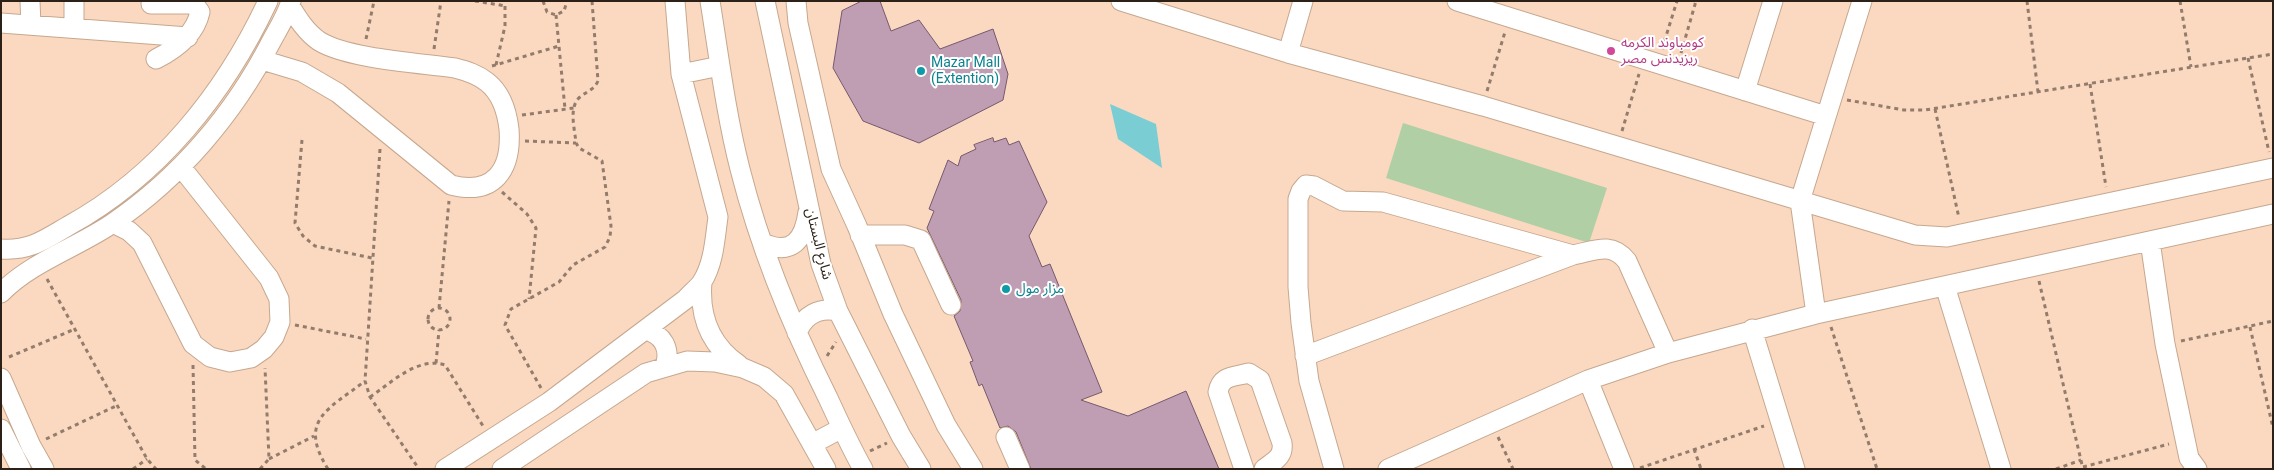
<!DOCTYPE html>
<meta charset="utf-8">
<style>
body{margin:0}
#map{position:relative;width:2274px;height:470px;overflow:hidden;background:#fad9c0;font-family:Roboto,sans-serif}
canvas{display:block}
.frame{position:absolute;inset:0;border:2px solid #2d2117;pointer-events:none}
</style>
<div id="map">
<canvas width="2274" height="470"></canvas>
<div class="frame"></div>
</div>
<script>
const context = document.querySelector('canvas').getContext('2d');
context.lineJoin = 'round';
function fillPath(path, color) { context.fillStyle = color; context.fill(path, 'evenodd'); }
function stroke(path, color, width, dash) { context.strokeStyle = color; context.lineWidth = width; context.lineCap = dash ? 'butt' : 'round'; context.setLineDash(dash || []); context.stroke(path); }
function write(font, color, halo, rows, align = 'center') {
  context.font = font + ' Roboto,"Noto Sans Arabic",sans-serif'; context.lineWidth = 4; context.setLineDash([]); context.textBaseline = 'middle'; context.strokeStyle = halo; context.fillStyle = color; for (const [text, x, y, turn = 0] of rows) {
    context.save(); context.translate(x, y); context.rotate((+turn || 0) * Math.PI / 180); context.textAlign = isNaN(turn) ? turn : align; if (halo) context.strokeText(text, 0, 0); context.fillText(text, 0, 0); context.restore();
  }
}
const green = new Path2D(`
 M1403,123L1607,188L1589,243L1386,178Z`);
const water = new Path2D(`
 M1110,104L1156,124L1162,168L1118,139Z`);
const building = new Path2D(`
 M862,1H880L891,31L919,20L940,49L993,29L1008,74L1003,100L919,143L863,121L833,68L842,11Z
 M993,138L994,142L1006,138L1009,145L1019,141L1047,202L1029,236L1042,267L1050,264L1102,392L1081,400L1128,416L1186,391L1219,469H1031L1016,432L1008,426L1000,428L982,384L979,386L970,362L973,361L954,316L960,311L961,300L927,228L934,211L929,209L948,160L958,166L961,156L976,149L974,145Z`);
const path = new Path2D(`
 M475,1L506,6
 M543,1L547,12L556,15L564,11L567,1
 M2027,1L2038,92
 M2180,1L2191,67
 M556,15L565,109
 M366,39L374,1
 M434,49L441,1
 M1662,49L1677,1
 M1681,53L1696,1
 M2248,58L2269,152
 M496,65L505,26V1
 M492,66L559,46
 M2090,84L2106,187
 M1487,91L1505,32
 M1847,100L1904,110H1925L2273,54
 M1935,109L1959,218
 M522,115L574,108
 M1622,131L1639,74
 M302,140L295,223L303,236L315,246L372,258
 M525,141L576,143
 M380,149L365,381L370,397L419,469
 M502,192L527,214L536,228L529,299
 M47,279L147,459L156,469
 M2039,281L2083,469
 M428 319a11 11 0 1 1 22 0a11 11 0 1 1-22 0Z
 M439,308L449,201
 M295,325L366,339
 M1831,327L1877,469
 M2250,327L2273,428
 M2181,341L2273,321
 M827,356L836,342
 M9,357L75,329
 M436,363L439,330
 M193,365L195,460L206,469
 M541,388L505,325L511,309L559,282L573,265L605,247L610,237L611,226L602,161L579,148L576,143C575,130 568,107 580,97C587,91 594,90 598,81L592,1
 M370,397C391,383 418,356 445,365L483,426
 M1498,437L1513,469
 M46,439L118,405
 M1694,449L1701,469
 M870,451L887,443
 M269,459L314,436
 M2083,467L2169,444
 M1640,468L1764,426
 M133,469L147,459
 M260,469L269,459L265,368
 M328,469C297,420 329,409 365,381
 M2056,469L2081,460`);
const minor = new Path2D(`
 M30,1L31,25
 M710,1C719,57 726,114 740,169C760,248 791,324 828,398C839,422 850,446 863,469
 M765,1L821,264L838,311L901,436L921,469
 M796,1L798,23L831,169L857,226L893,314L946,425L973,469
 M1121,1L1288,53L1483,106L1915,235L1947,237L2273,168
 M1457,1L1826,116
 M151,4H194L200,12C195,35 176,49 156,59
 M1,23L188,37
 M74,28V1
 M1288,53L1303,1
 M262,60L302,72L338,93L451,185C494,196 512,170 509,129C507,112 501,93 487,82C477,74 467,71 455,68C420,63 348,59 319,41C306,32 298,19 290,6
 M681,74L720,66
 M1745,91L1773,1
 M113,223L129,231L142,243L193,344L210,357L230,362L251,358L264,349L274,337L280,322L279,299L269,278L181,167
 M860,235H905L921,240L951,305
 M2150,241L2165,344L2189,458L2197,469
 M763,243C792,256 804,240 808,212
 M1,249C30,251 44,240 68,226C159,176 225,93 268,1
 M702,282C699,317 710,345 739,365
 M1945,286L2001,469
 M1,293C31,262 78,247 113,223C180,177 234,114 271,42C278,29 287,15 291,1
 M1816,314L1800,201L1862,1
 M1752,329L1795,469
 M645,330C663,334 671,349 665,366
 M797,333C804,315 819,307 838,311
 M1305,356L1573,255C1594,251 1611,241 1627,261L1668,353
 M1,378L31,446L44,469
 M1588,380L1624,469
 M1,429L21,469
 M1006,437L1020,469
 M812,444L842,428
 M445,469L549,402L686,299C691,293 698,288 702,282C714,263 715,238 718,217L681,74L675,1
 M502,469L646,373L687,361L715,362L743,368L764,377L784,394L826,469
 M1244,469L1218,392C1221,375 1234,377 1249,373L1260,380L1282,443C1284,457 1274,461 1264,469
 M1334,469L1309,381L1301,323L1298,287V199L1301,191L1306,185L1314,186L1343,201L1383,202L1573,255
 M1388,469L1588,380L1668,353L1816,314L2273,214`);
const markers = [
 [1611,51,5,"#d1479c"],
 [921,71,5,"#0f9aa8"],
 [1006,289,5,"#0f9aa8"]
];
const hotelNames = [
 ["كومباوند الكرمه",1621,43],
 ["ريزيدنس مصر",1621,59]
];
const cultureNames = [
 ["Mazar Mall",931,63],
 ["(Extention)",931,79],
 ["مزار مول",1016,289]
];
const streetNames = [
 ["شارع البستان",818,244,76]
];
fillPath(green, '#b1cfa4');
fillPath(water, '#7acdd3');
fillPath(building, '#bf9eb4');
stroke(building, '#75586c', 1);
stroke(minor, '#c6a88f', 21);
stroke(path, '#937c6b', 3, [4, 4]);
stroke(minor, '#fff', 19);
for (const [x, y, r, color] of markers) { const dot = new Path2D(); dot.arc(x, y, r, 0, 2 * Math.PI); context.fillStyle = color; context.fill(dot); stroke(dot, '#fff', 2); }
write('14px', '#b23c85', '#fff', hotelNames, 'left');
write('14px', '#0d838f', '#fff', cultureNames, 'left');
write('14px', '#2d2117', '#fff', streetNames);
</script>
